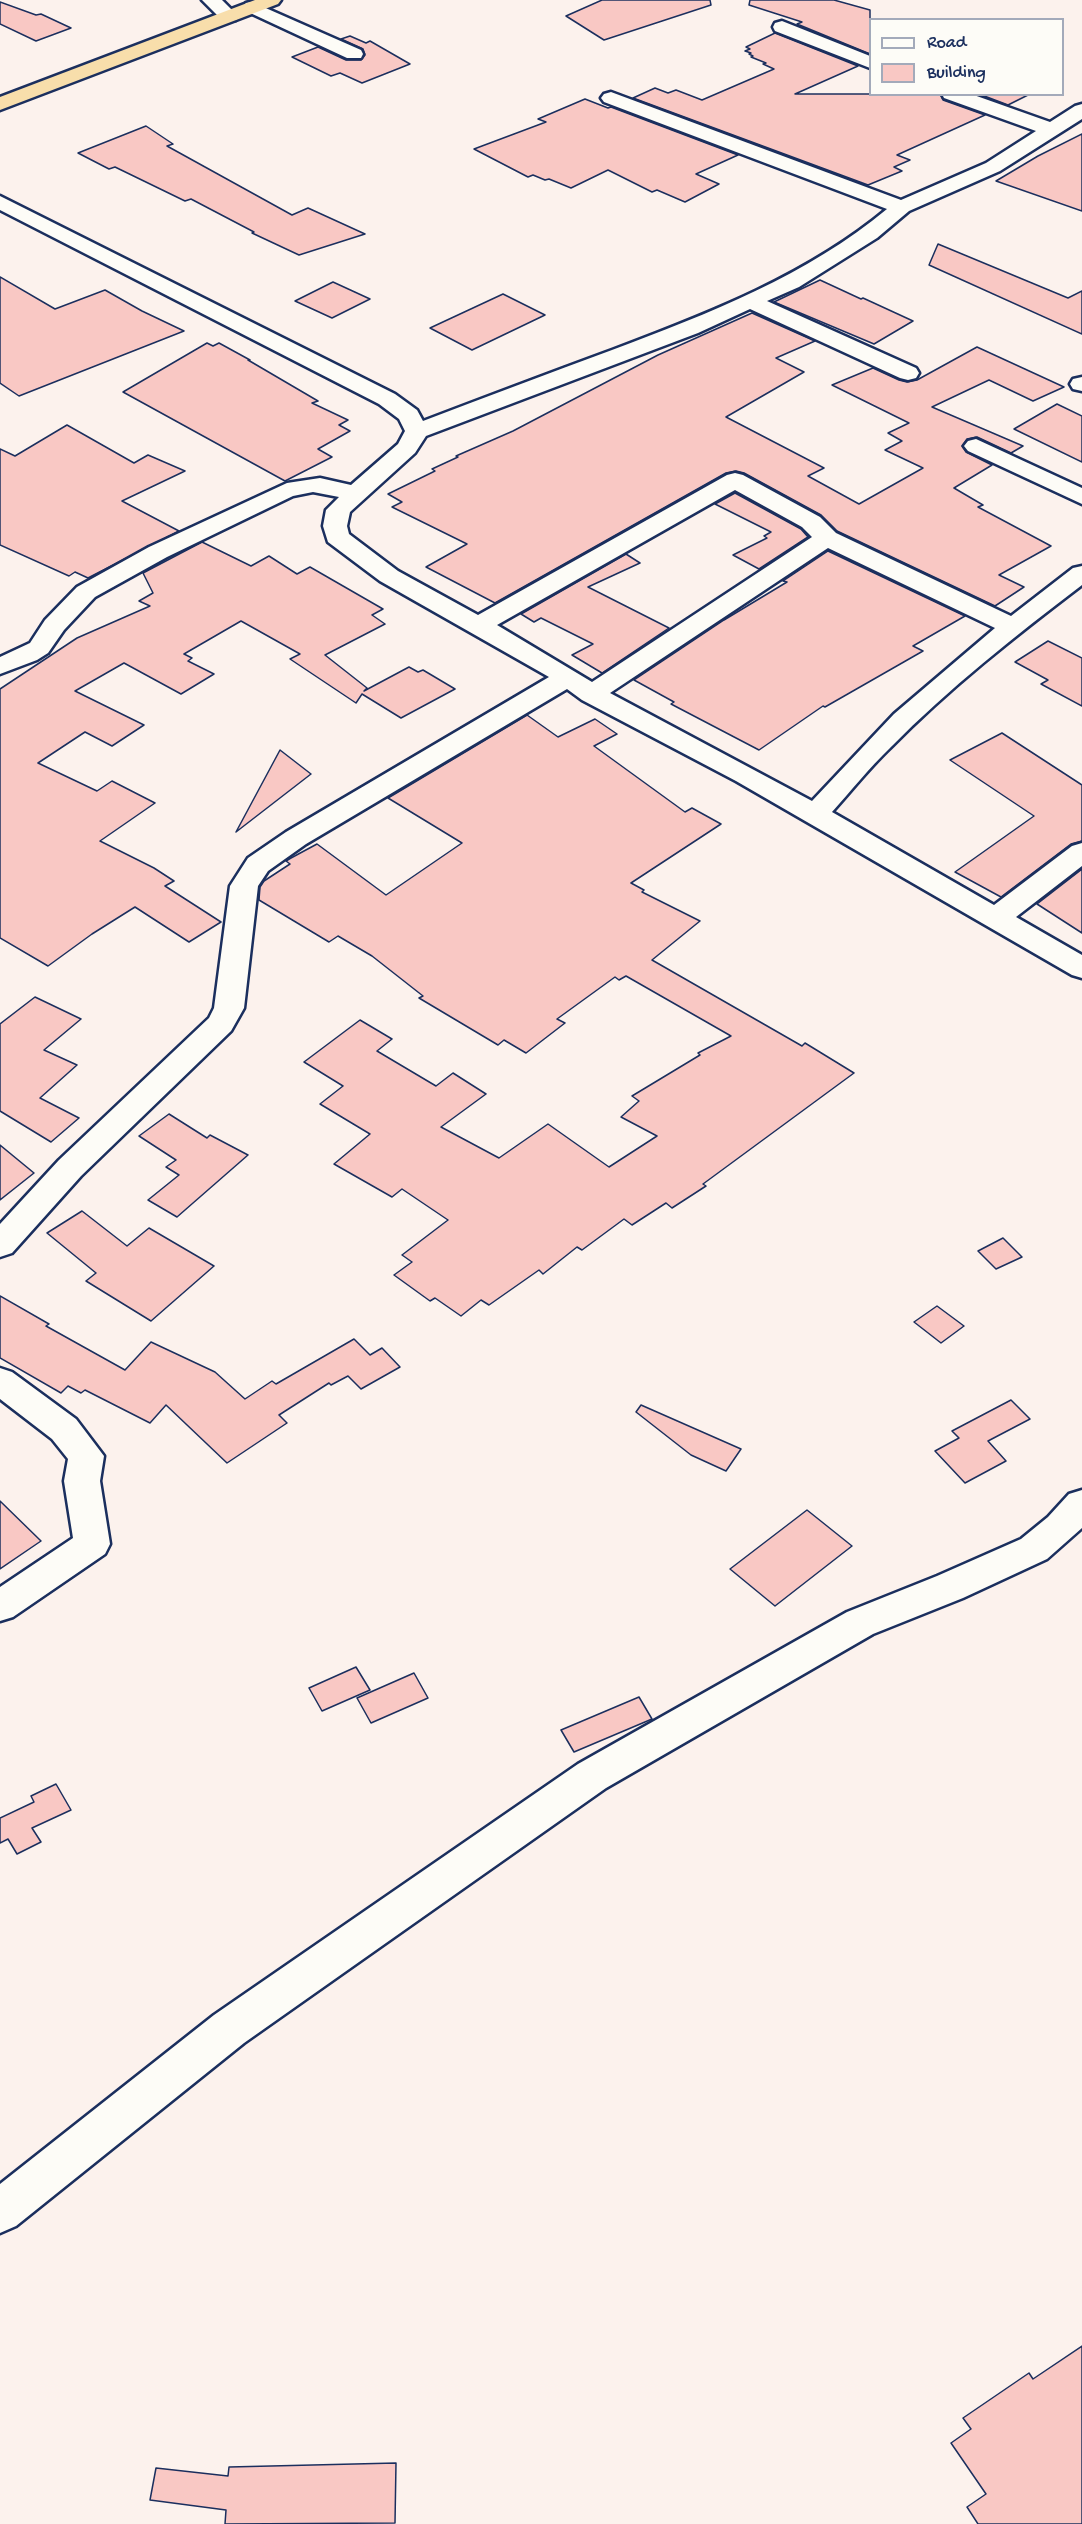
<!DOCTYPE html>
<style>
body{margin:0}
#map{position:relative;width:1082px;height:2524px;overflow:hidden;background:#fcf2ed;font-family:"Gochi Hand",sans-serif}
canvas{display:block}
.legend{position:absolute;left:869px;top:18px;width:195px;height:78px;box-sizing:border-box;background:#fdfcf7;border:2px solid #a3aaba;margin:0;padding:8px 10px;list-style:none;font-size:18px;color:#1b2f5e}
.legend li{display:flex;align-items:center;gap:12px;height:30px}
.legend b{width:30px;border:2px solid #a3aaba}
</style>
<div id="map">
<canvas width="1082" height="2524"></canvas>
<ul class="legend">
<li><b style="height:8px;background:#fdfcf7"></b>Road</li>
<li><b style="height:16px;background:#f9c8c4"></b>Building</li>
</ul>
</div>
<script>
const context = document.querySelector('canvas').getContext('2d');
context.lineJoin = 'round';
function fillPath(path, color) { context.fillStyle = color; context.fill(path, 'evenodd'); }
function stroke(path, color, width, dash) { context.strokeStyle = color; context.lineWidth = width; context.lineCap = dash ? 'butt' : 'round'; context.setLineDash(dash || []); context.stroke(path); }
const building = new Path2D(`
 M602,0H710L711,5L604,40L566,16Z
 M750,0H834L870,10V54L797,24L802,22L749,5Z
 M0,2L36,15L41,14L71,28L36,41L0,24Z
 M775,33L858,66L795,94H940L943,100L985,115L897,155L910,160L894,167L902,171L868,185L633,98L655,88L668,93L676,90L702,100L774,69L763,64L766,63L751,57L753,56L749,54L751,53L745,51L750,49L746,47Z
 M350,36L366,43L370,41L410,64L362,83L340,73L331,76L292,57L318,47L346,60H361L365,55L363,49L341,39Z
 M979,94H1030L1008,105Z
 M585,99L608,108L611,107L738,155L696,174L719,184L685,202L657,190L652,192L608,170L571,188L549,179L545,180L533,175L528,177L474,149L546,122L538,119Z
 M146,126L173,144L167,146L292,215L308,208L365,234L299,255L252,233L254,232L191,199L185,201L115,167L109,169L78,153Z
 M1082,134V211L996,181L1038,156Z
 M938,244L1068,298L1082,291V334L929,265Z
 M0,277L55,309L105,290L142,311L184,331L19,396L0,383Z
 M820,280L861,299L863,298L913,321L874,344L774,302Z
 M333,282L370,299L332,318L295,301Z
 M503,294L545,315L472,350L430,328Z
 M752,313L815,341L776,358L804,372L726,417L824,468L808,476L859,504L923,468L885,450L902,441L888,433L909,423L832,385L873,368L899,380L907,382L917,380L977,347L1064,387L1033,401L989,380L932,407L1023,446L1011,453L977,437L967,439L962,446L966,452L992,465L954,488L983,505L978,507L1051,546L999,575L1024,587L995,606L837,531L821,515L744,473L736,471L726,473L495,603L426,567L467,544L392,507L402,502L388,494L435,471L432,469L458,457L456,456L513,431L658,355Z
 M207,343L213,346L219,343L250,360H248L318,401L312,403L348,420L339,425L350,431L318,449L332,457L285,481L123,392Z
 M1057,404L1082,416V462L1014,429Z
 M67,425L134,463L148,455L185,471L122,501L179,531L88,578L75,572L69,576L0,545V449L15,456Z
 M735,493L801,529L808,537L759,569L733,555L767,538L764,536L771,532L715,504Z
 M202,542L251,566L269,556L297,574L310,567L383,609L372,615L385,624L325,655L367,688L364,691L409,667L418,672L423,670L455,689L401,718L362,694L356,703L290,659L300,654L241,621L184,654L192,658L188,661L214,674L181,694L124,663L75,691L144,725L112,746L85,732L38,763L97,791L112,781L155,803L100,841L154,868L174,881L165,886L221,922L189,942L135,907L92,934L48,966L0,938V689L77,638L150,606L139,601L153,593L143,573Z
 M828,551L965,616L913,646L923,651L825,707L823,706L759,750L671,704L674,702L634,680L724,620L787,582L783,581Z
 M626,554L640,563L588,587L669,628L602,673L572,655L593,644L541,618L534,622L521,614Z
 M1048,641L1082,658V706L1041,684L1048,680L1015,662Z
 M527,715L558,737L595,719L617,734L594,746L685,812L692,808L721,824L631,883L644,890L642,892L700,921L652,960L802,1046L805,1043L854,1073L703,1184L706,1186L672,1208L666,1203L632,1225L624,1219L582,1250L577,1247L543,1274L539,1270L489,1305L481,1300L461,1316L435,1298L430,1301L394,1275L412,1262L402,1255L448,1220L402,1189L392,1197L334,1164L370,1134L320,1104L343,1086L304,1062L360,1020L392,1039L377,1051L436,1086L453,1073L486,1094L441,1127L499,1158L548,1124L609,1167L657,1136L621,1117L639,1101L632,1096L700,1055L698,1053L731,1036L626,976L619,980L615,977L557,1019L565,1023L526,1053L504,1040L498,1045L419,998L423,996L372,956L338,936L329,942L259,900L260,887L264,881L290,864L286,861L291,858L317,844L386,895L462,843L388,798Z
 M1002,733L1082,785V841L1071,844L1001,897L955,872L1034,816L950,760Z
 M280,750L311,774L236,832Z
 M1082,869V933L1037,904Z
 M35,997L81,1019L44,1050L77,1065L40,1098L79,1118L51,1142L0,1111V1024Z
 M169,1114L207,1138L210,1135L248,1155L177,1217L148,1200L179,1175L166,1167L176,1160L139,1136Z
 M0,1145L34,1173L0,1200Z
 M82,1211L127,1246L149,1228L214,1266L151,1321L86,1281L96,1273L47,1233Z
 M1003,1238L1022,1257L996,1269L978,1251Z
 M0,1296L49,1324L46,1326L125,1370L151,1342L215,1372L245,1399L272,1381L276,1384L354,1339L370,1355L382,1348L400,1367L361,1389L348,1376L331,1385L329,1383L279,1415L287,1423L227,1463L166,1405L150,1423L85,1390L81,1393L68,1386L61,1393L0,1358Z
 M937,1306L964,1326L941,1343L914,1322Z
 M1011,1400L1030,1419L988,1441L1006,1461L965,1483L935,1451L959,1438L952,1431Z
 M641,1405L741,1449L726,1471L691,1455L636,1412Z
 M0,1501L41,1541L0,1569Z
 M807,1510L852,1546L775,1606L730,1569Z
 M356,1667L370,1690L322,1711L309,1688Z
 M414,1673L428,1698L371,1723L357,1698Z
 M639,1697L652,1719L574,1752L561,1730Z
 M56,1784L71,1810L32,1828L41,1842L17,1854L8,1839L0,1843V1818L34,1802L31,1796Z
 M1082,2346V2524H978L967,2507L986,2494L951,2443L971,2429L963,2418L1029,2373L1033,2379Z
 M396,2463L395,2523L225,2524L226,2510L150,2500L156,2468L228,2476L229,2467Z`);
const minor = new Path2D(`
 M202,0H222L238,16L236,20H222Z
 M252,2L361,50L363,54L361,58H347L246,11L243,7L246,3Z
 M782,21L870,56V68L775,31L773,27L775,23Z
 M611,92L901,200L986,163L1036,131L944,98L942,94H971L1050,122L1075,106L1082,104V119L1000,171L909,211L877,238L799,287L767,301L916,368L919,373L916,378L908,380L900,378L750,309L698,333L426,436L415,453L350,512L347,526L349,534L398,571L478,615L727,475L735,473L743,475L820,517L836,533L1011,616L1073,568L1082,566V585C1015,636 949,688 890,748C869,768 851,791 832,812L994,905L1072,846L1082,843V866L1016,917L1082,955V978L1072,975L736,781L582,700L567,689L306,844L268,871L258,886L244,1008L231,1031L81,1176L12,1253L0,1257V1224L59,1160L209,1018L214,1008L230,886L248,858L286,832L549,677L380,581L328,542L323,526L326,510L339,497L313,492L293,496L167,557L95,597L64,630L48,653L37,660L0,674V657L30,643L45,620L77,587L149,547L287,483L320,478L351,485L398,444L405,431L399,419L379,404L0,210V196L395,394L417,410L423,421C486,397 549,373 612,350C708,314 808,275 887,209L604,102L601,98L604,94ZM735,490L802,527L812,537L592,682L497,625ZM828,548L995,628L894,714L812,801L610,693Z
 M1082,377V391L1073,389L1070,384L1073,379Z
 M976,439L1082,488V504L968,451L964,446L968,441Z
 M0,1368L12,1372L76,1419L104,1456L100,1481L110,1544L105,1554L13,1617L0,1621V1587L73,1538L64,1481L68,1459L52,1439L0,1399Z
 M1082,1490V1528L1047,1559L963,1598L873,1634L606,1788L244,2043L16,2226L0,2233V2184L214,2015L578,1764L847,1612L937,1576L1021,1539L1048,1517L1069,1494Z`);
const highway = new Path2D(`
 M255,0H281L278,4L0,110V97Z`);
fillPath(building, '#f9c8c4');
stroke(building, '#1b2f5e', 1.5);
stroke(minor, '#1b2f5e', 5);
stroke(highway, '#1b2f5e', 5);
fillPath(minor, '#fdfcf7');
fillPath(highway, '#f8deab');
</script>
